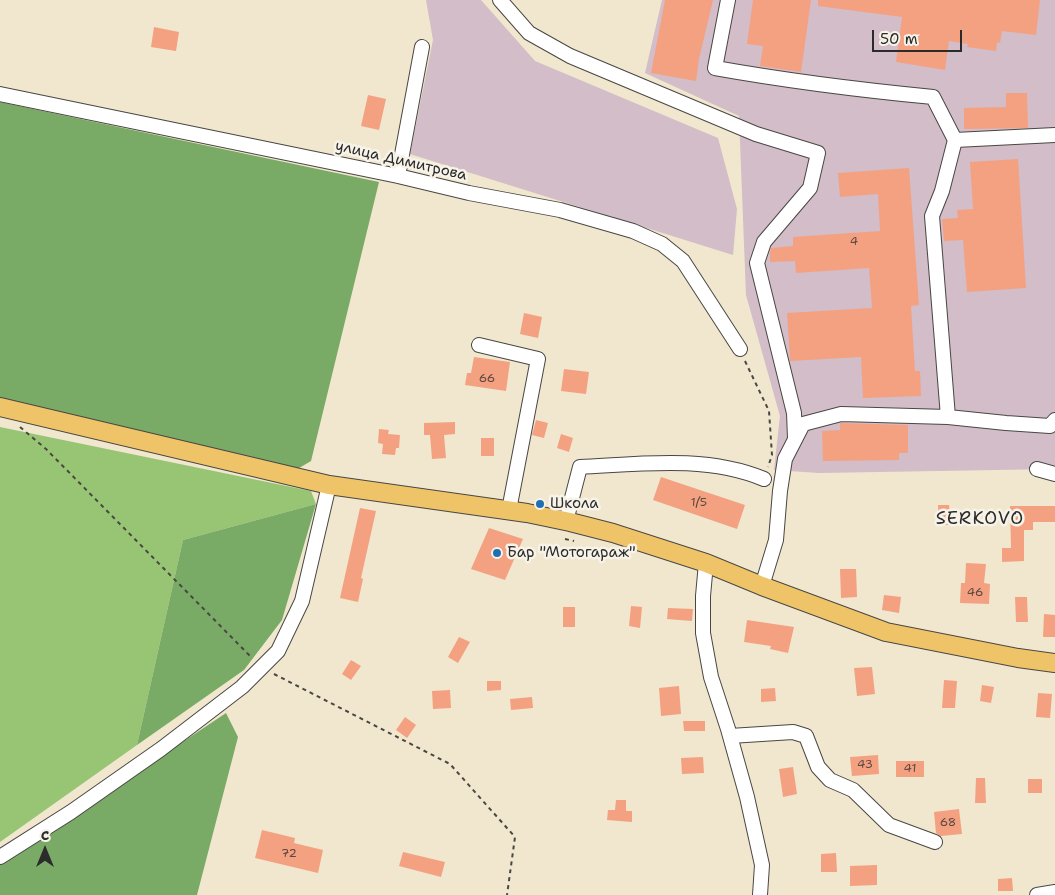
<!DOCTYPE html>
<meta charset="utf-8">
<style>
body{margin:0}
#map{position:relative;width:1055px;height:895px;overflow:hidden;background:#f0e7ce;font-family:"Shantell Sans",sans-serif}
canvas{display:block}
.north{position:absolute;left:20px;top:825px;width:50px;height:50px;-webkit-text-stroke:4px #f7f3e8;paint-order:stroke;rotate:0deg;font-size:14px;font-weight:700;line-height:20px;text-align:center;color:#2b2b2b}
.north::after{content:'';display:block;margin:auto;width:18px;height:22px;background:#2b2b2b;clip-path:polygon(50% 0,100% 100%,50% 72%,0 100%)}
.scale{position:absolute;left:872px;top:30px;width:90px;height:22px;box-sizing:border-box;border:2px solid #2b2b2b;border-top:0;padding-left:6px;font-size:15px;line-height:18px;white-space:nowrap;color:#2b2b2b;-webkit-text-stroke:4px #f7f3e8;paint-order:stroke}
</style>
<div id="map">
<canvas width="1055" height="895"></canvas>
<div class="north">С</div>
<div class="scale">50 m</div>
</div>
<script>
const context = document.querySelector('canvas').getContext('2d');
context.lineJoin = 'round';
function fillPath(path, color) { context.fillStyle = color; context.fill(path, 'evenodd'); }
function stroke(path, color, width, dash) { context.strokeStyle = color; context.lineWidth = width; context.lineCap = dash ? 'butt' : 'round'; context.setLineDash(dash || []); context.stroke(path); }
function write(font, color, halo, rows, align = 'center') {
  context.font = font + ' "Shantell Sans",sans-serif'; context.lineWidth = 5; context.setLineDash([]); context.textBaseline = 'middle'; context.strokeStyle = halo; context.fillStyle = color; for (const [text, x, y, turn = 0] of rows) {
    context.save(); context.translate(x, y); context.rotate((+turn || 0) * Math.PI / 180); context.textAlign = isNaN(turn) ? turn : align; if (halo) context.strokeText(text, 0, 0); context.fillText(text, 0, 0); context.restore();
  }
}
const industrial = new Path2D(`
 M426,0H481L535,61L718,138L737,209L733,255L410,154L433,40Z
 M662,0H1055V469L819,473L774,470L780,416L746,295L739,116L645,73Z`);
const green = new Path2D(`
 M0,427L311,491L316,504L183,540L137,745L0,842Z`);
const forest = new Path2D(`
 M0,102L379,182L311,461L289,474L0,402Z
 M316,504L282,620L244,670L137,745L183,540Z
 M226,713L238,737L197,895H0V864Z`);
const building = new Path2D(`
 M665,0H713L699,59L696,81L651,73Z
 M753,0H811L801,72L760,66L763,46L747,44Z
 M818,0H1040L1036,35L1002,31L1000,43L997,42L996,51L967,47L968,44L949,41L945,70L896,62L902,17L818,6Z
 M154,27L179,32L176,51L151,47Z
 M1006,93H1027L1028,128L964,129V108L1006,107Z
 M368,95L386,99L379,130L361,126Z
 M1018,159L1026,288L967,292L963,240L944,241L942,219L958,218L957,210L973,209L970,162Z
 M909,168L919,305L911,306L915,371H920L921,396L863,398L861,357L790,361L787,313L872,308L869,268L796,273L795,261L770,262V253L771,248L793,246V237L880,231L878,194L840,197L838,173Z
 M524,313L542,317L538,338L520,334Z
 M474,357L510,362L506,391L465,385L467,373H471Z
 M564,369L589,372L586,394L561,391Z
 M536,420L548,423L544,438L532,435Z
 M455,422V434L444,435L446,458L432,459L430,435H424V423Z
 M840,423L908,425V453H899V460L823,461L822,431L840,430Z
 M379,429L389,430L388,434L400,435L399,448H396L395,455L382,454L383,444L378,443Z
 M561,434L573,438L569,452L557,448Z
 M481,438H494V456H481Z
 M661,477L745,505L737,529L653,500Z
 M938,505H949L950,515H956V525H939Z
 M1010,506H1055V522H1033V530H1024V561L1002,562V548H1011Z
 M360,508L376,511L361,578L363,579L358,602L340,598Z
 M489,528L523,539L505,580L471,569Z
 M966,563L986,564L984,583L990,584L989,604L960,603L961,583H965Z
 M840,569H856L857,597L841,598Z
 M884,595L901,597L899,613L882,610Z
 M1015,597H1027L1028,622H1016Z
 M631,606L642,607L640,628L629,626Z
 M563,607H575V627H563Z
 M668,608L693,609L692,621L667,619Z
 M1044,614L1055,615V637H1043Z
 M747,620L794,627L788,653L770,649L771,646L744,642Z
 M459,637L470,642L458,663L448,657Z
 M351,660L361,666L351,680L342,674Z
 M872,667L875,694L857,696L854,668Z
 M944,680L957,681L955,708H942Z
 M487,681H501V690L487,691Z
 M982,685L994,687L991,703L980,701Z
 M679,686L681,714L661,716L659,688Z
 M775,688L776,701L761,702V689Z
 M450,690L451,708L433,709L432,691Z
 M1038,693L1052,694L1050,718L1036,717Z
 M532,697L533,708L511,710L510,699Z
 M405,717L416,725L407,738L396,730Z
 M683,721H705V731H684Z
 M878,755L879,774L852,776L850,757Z
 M703,757L704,773L682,774L681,758Z
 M896,761H924V777H896Z
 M793,767L797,794L783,797L779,769Z
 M976,778H985L986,803H975Z
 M1028,779H1042V793H1028Z
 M616,800H626V811H632V822L607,820L608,810H615Z
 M959,809L962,834L941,836L936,833L934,812Z
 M262,830L295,838L294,843L323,850L318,873L255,858Z
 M403,852L445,862L441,877L399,866Z
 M836,853L837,872H821V854Z
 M877,865V885L850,886V866Z
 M1012,878L1013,891H998V879Z`);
const path = new Path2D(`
 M745,361L769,411L772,455L768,467
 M20,427L46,449L252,658
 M565,539L574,541
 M274,674L450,764L515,837L507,895`);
const minor = new Path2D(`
 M500,0L529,33L570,56L756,134L818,153L810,188L764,242L757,263L794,413L795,438
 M728,0L715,68C788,81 860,90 933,97L955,140L1055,135
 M0,94L398,176L469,193L560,210L633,231L662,244L683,261L740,349
 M398,176L422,47
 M479,345L538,359L509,510
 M948,417L932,216L942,191L955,140
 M1037,469L1055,474
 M566,521L580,467C641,464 706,455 764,479
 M706,563L703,596V633L711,677L728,729L747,797L762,865L760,895
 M762,586L776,540L780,491L785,459L803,424L841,414L948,417L1006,423L1050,426L1055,420
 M730,736L793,732L806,736L818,767L830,780L853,790L889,825L935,842
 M0,857L71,812L161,749L242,687L278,651L302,601L329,485
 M1037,895L1055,892`);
const major = new Path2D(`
 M0,407L329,485L527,513L570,522L613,533L706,563L762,586L886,632L1018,658L1055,663`);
const markers = [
 [540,504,5,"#1f6fb2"],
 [497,553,5,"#1f6fb2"]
];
const numberNames = [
 ["4",854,242],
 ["66",487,379],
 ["1/5",699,503],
 ["46",975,593],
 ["43",865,765],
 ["41",910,769],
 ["68",948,823],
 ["72",289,854]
];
const streetNames = [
 ["улица Димитрова",401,161,13]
];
const poiNames = [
 ["Школа",550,504],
 ["Бар \"Мотогараж\"",507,553]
];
const quarterNames = [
 ["SERKOVO",980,519]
];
fillPath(industrial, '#d2bdc8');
fillPath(green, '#97c574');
fillPath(forest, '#79aa66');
fillPath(building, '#f4a182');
stroke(minor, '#494743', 16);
stroke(major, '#494743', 20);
stroke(path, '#494743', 2, [4, 4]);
stroke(minor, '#fff', 14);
stroke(major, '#efc469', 18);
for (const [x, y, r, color] of markers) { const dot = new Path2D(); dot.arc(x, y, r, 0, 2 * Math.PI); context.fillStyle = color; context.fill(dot); stroke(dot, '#f7f3e8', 2); }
write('12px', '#5d4841', null, numberNames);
write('15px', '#2b2b2b', '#f7f3e8', streetNames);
write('15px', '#2b2b2b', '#f7f3e8', poiNames, 'left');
context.letterSpacing = '1px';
write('18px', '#2b2b2b', '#f7f3e8', quarterNames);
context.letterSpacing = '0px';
</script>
